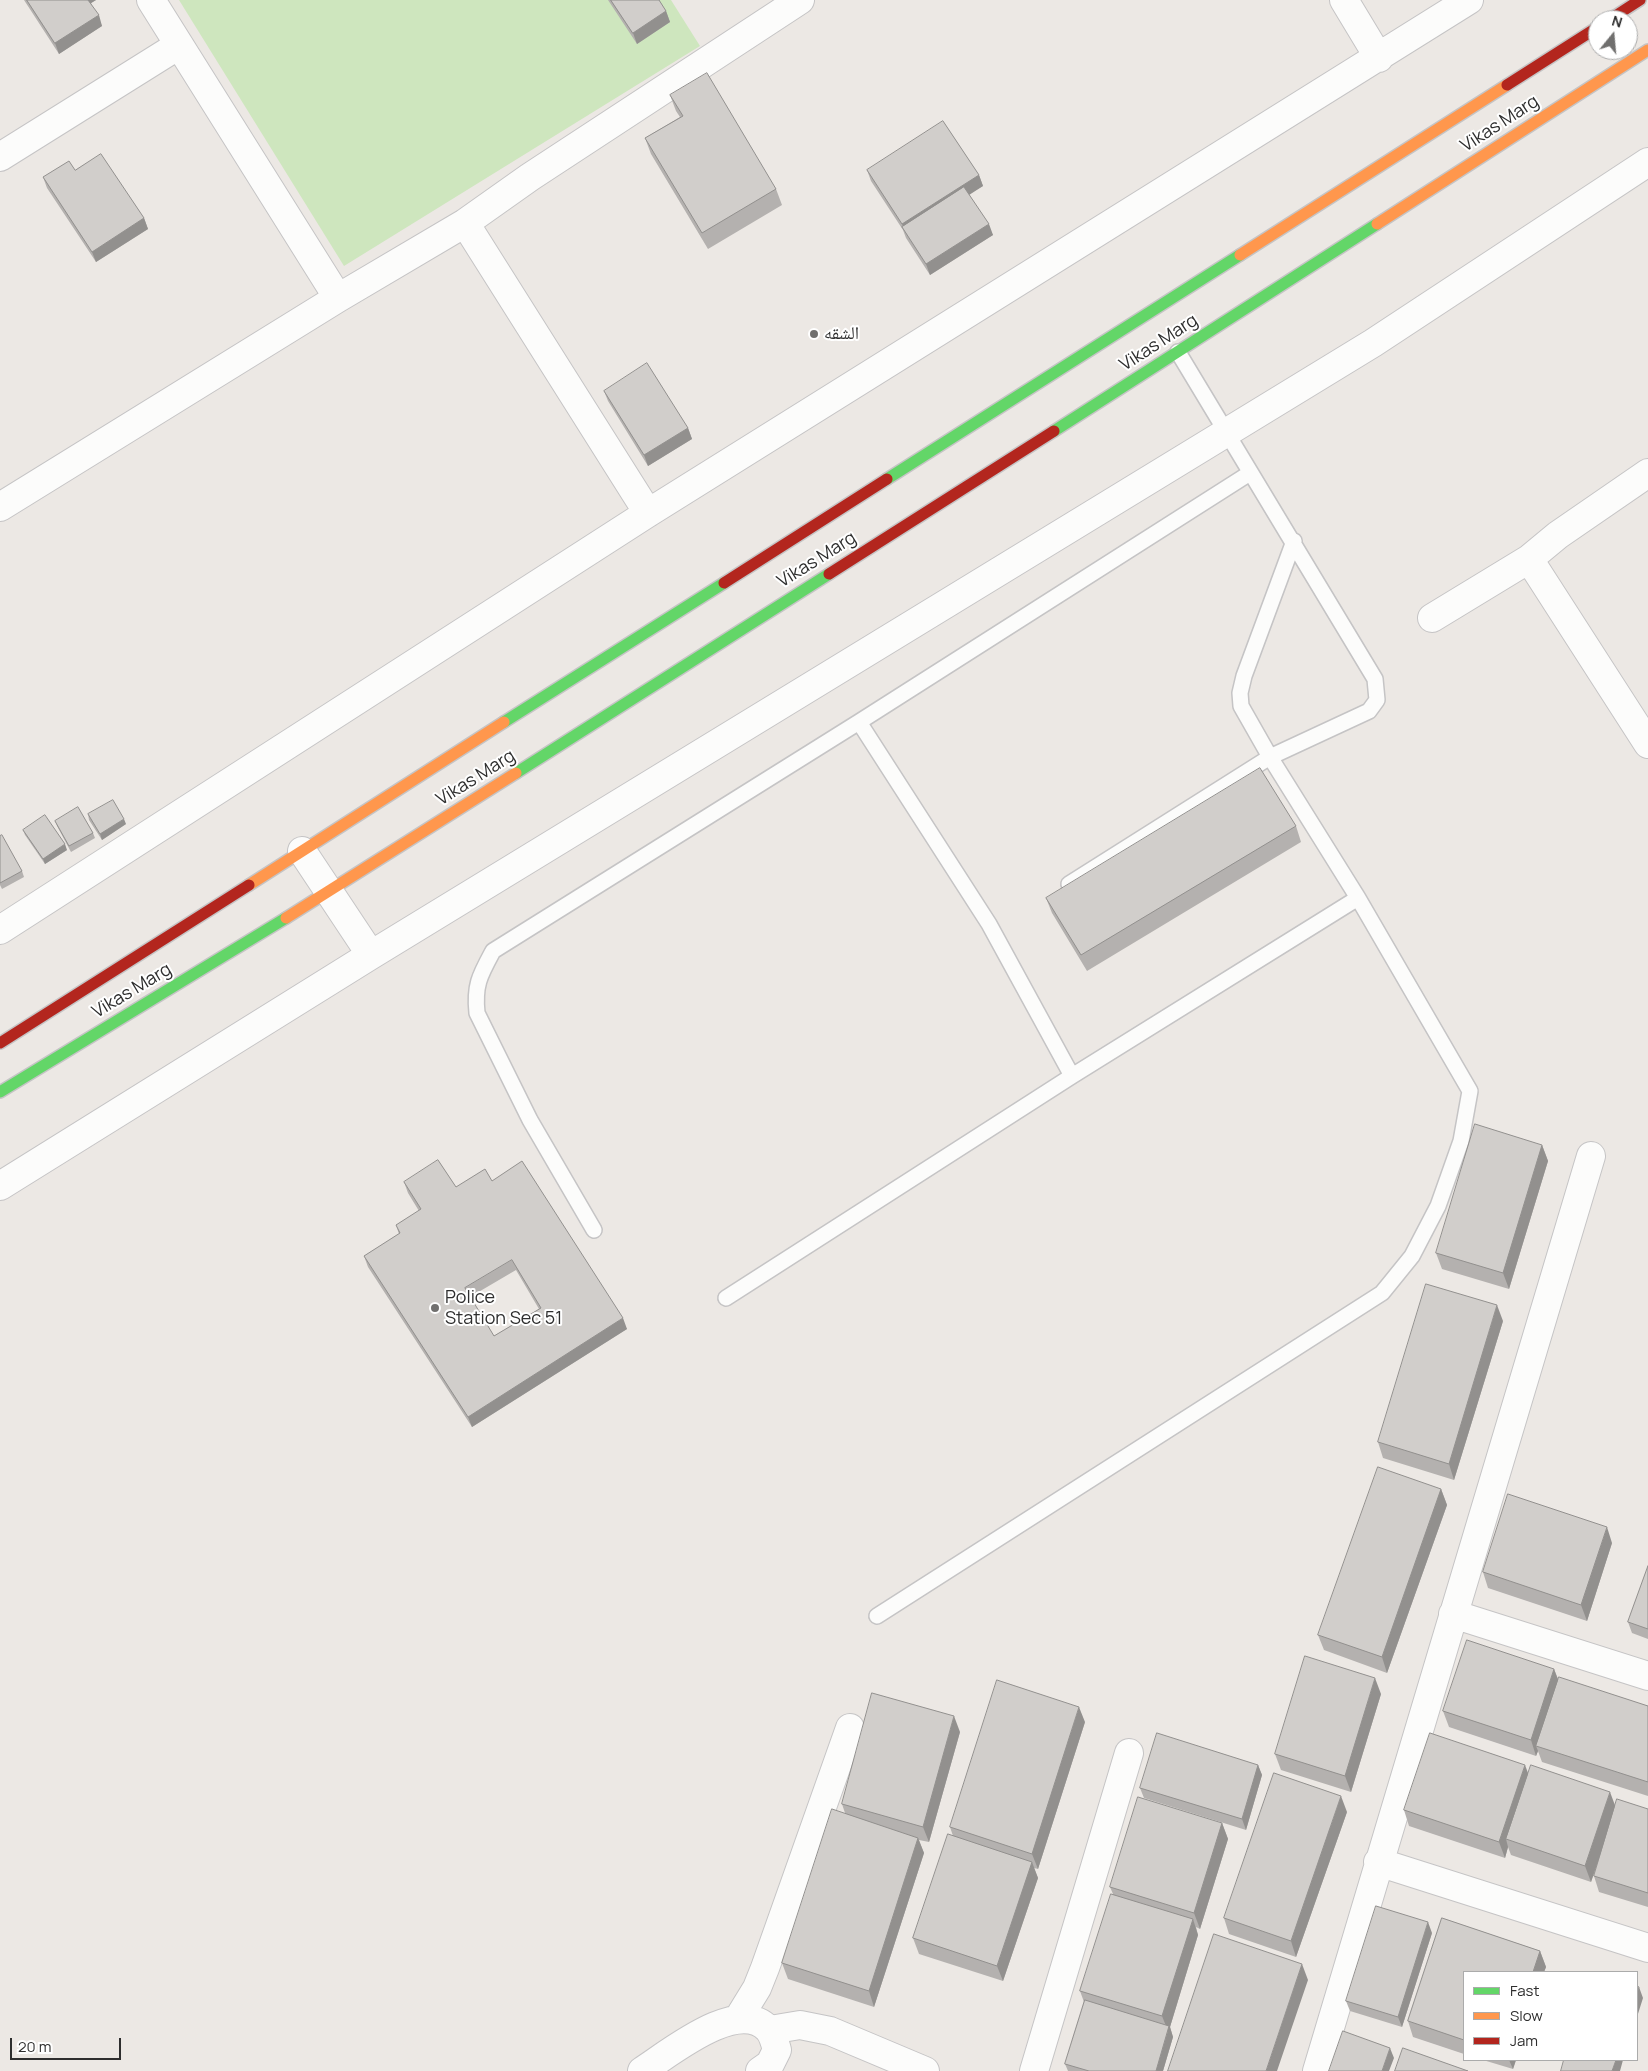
<!DOCTYPE html>
<meta charset="utf-8">
<style>
body{margin:0}
#map{position:relative;width:1648px;height:2071px;overflow:hidden;background:#ece8e4;font-family:Manrope,sans-serif}
canvas{display:block}
.legend{position:absolute;left:1463px;top:1971px;width:175px;height:90px;box-sizing:border-box;background:#fff;border:1px solid #ababab;margin:0;padding:6px 9px;list-style:none;font-size:15px;color:#2e2e2e}
.legend li{display:flex;align-items:center;gap:10px;height:25px}
.legend b{width:25px;border:1px solid #ababab}
.north{position:absolute;left:1588px;top:10px;width:50px;height:50px;box-sizing:border-box;background:#fff;border:1px solid #ababab;border-radius:50%;rotate:17deg;font-size:14px;font-weight:700;line-height:20px;text-align:center;color:#2e2e2e}
.north::after{content:'';display:block;margin:auto;width:18px;height:22px;background:#706f6e;clip-path:polygon(50% 0,100% 100%,50% 72%,0 100%)}
.scale{position:absolute;left:10px;top:2038px;width:111px;height:22px;box-sizing:border-box;border:2px solid #2e2e2e;border-top:0;padding-left:6px;font-size:15px;line-height:18px;white-space:nowrap;color:#2e2e2e;-webkit-text-stroke:4px #fff;paint-order:stroke}
</style>
<div id="map">
<canvas width="1648" height="2071"></canvas>
<ul class="legend">
<li><b style="height:6px;background:#63d668"></b>Fast</li>
<li><b style="height:6px;background:#ff974d"></b>Slow</li>
<li><b style="height:6px;background:#b3261e"></b>Jam</li>
</ul>
<div class="north">N</div>
<div class="scale">20 m</div>
</div>
<script>
const context = document.querySelector('canvas').getContext('2d');
context.lineJoin = 'round';
function fillPath(path, color) { context.fillStyle = color; context.fill(path, 'evenodd'); }
function stroke(path, color, width, dash) { context.strokeStyle = color; context.lineWidth = width; context.lineCap = dash ? 'butt' : 'round'; context.setLineDash(dash || []); context.stroke(path); }
function write(font, color, halo, rows, align = 'center') {
  context.font = font + ' Manrope,"Noto Naskh Arabic",sans-serif'; context.lineWidth = 4; context.setLineDash([]); context.textBaseline = 'middle'; context.strokeStyle = halo; context.fillStyle = color; for (const [text, x, y, turn = 0] of rows) {
    context.save(); context.translate(x, y); context.rotate((+turn || 0) * Math.PI / 180); context.textAlign = isNaN(turn) ? turn : align; if (halo) context.strokeText(text, 0, 0); context.fillText(text, 0, 0); context.restore();
  }
}
const green = new Path2D(`
 M179,0H671L700,46L344,266Z`);
const lane = new Path2D(`
 M859,722L989,924L1072,1076
 M1069,884L1270,757L1369,711L1377,700L1375,679L1178,352
 M594,1230L530,1120L477,1013C474,985 480,975 493,951L859,722L1250,473
 M726,1298L1072,1076L1358,898
 M877,1616L1382,1293L1412,1256L1438,1206L1461,1141L1470,1091L1358,898L1270,757L1241,706L1240,693L1244,676L1294,541`);
const street = new Path2D(`
 M151,0L338,298
 M1344,0L1379,58
 M0,157L179,45
 M465,223L648,513
 M1648,473L1558,535L1529,559L1648,744
 M0,507L338,298L465,223L530,177L800,0
 M1432,618L1529,559
 M302,851L371,955
 M0,930L648,513L1469,0
 M0,1186L371,955L1373,343L1648,162
 M1453,1614L1648,1676
 M1378,1862L1648,1948
 M738,2019L757,1988L765,1968L850,1728
 M770,2030L800,2025L830,2031L925,2071
 M642,2071C670,2053 738,1997 768,2029C773,2034 775,2043 777,2050L770,2064L760,2071
 M1034,2071L1129,1753
 M1317,2071L1591,1156`);
const fast = new Path2D(`
 M1054,431L1377,224
 M887,479L1240,255
 M504,722L724,583
 M516,773L829,574
 M0,1092L286,918`);
const slow = new Path2D(`
 M1377,224L1648,50
 M1240,255L1507,85
 M249,885L504,722
 M286,918L516,773`);
const jam = new Path2D(`
 M1609,20L1640,0
 M1507,85L1598,27
 M829,574L1054,431
 M724,583L887,479
 M0,1043L249,885`);
const wall = new Path2D(`
 M24,0H96L91,3L102,26L59,54Z
 M608,0H659L666,11L670,22L637,44Z
 M670,95L776,189L782,205L708,249L651,154L645,138L680,117L676,111Z
 M75,170L144,218L148,229L96,262L47,188L43,177Z
 M867,170L979,175L983,186L969,194L993,235L930,275L906,238L903,230L871,181Z
 M604,391L688,428L692,439L648,466L608,401Z
 M88,814L126,824L102,840L89,820Z
 M55,821L93,833L95,838L71,852L57,826Z
 M1296,826L1301,842L1087,971L1052,913L1046,898Z
 M23,830L67,850L45,864L25,835Z
 M0,836L22,871L24,877L2,889L0,885Z
 M1542,1145L1548,1161L1509,1289L1442,1269L1436,1253Z
 M492,1181L627,1329L472,1427L368,1267L364,1256L399,1234L396,1225L419,1211L408,1193L404,1182L456,1187ZM516,1270L539,1309L494,1336L470,1297Z
 M1503,1321L1454,1480L1383,1458L1378,1442Z
 M1441,1489L1447,1505L1387,1673L1324,1650L1318,1635Z
 M1612,1543L1587,1621L1488,1588L1483,1572Z
 M1648,1566V1639L1632,1633L1628,1622Z
 M1554,1669L1558,1679L1648,1706V1796L1542,1762L1538,1751L1536,1756L1449,1727L1443,1711Z
 M1381,1694L1351,1792L1281,1770L1275,1754Z
 M1085,1722L1038,1869L1034,1868L1038,1878L1003,1981L919,1954L913,1938L953,1836L950,1827Z
 M960,1732L929,1842L919,1840L924,1853L874,2007L788,1979L782,1963L845,1813L842,1804Z
 M1258,1765L1262,1775L1246,1830L1144,1798L1140,1788Z
 M1528,1774L1615,1806L1648,1809V1907L1599,1892L1594,1876L1600,1856L1591,1882L1511,1855L1508,1847L1505,1858L1409,1826L1404,1810Z
 M1347,1812L1296,1957L1229,1934L1224,1918Z
 M1222,1823L1228,1839L1200,1929L1196,1927L1198,1935L1170,2027L1173,2037L1163,2071H1068L1065,2064L1084,2002L1080,1991L1113,1894L1110,1887Z
 M1442,1918L1540,1951L1546,1967L1544,1972H1464V2054L1413,2037L1408,2021Z
 M1432,1933L1402,2027L1350,2011L1346,2001Z
 M1483,2060H1516L1513,2069Z`);
const shadedWall = new Path2D(`
 M86,0H96L88,5Z
 M666,11L670,22L637,44L633,33Z
 M99,15L102,26L59,54L55,43Z
 M979,175L983,186L907,235L902,224Z
 M144,218L148,229L96,262L92,252Z
 M989,224L993,235L930,275L926,264Z
 M688,428L692,439L648,466L644,455Z
 M124,819L126,824L102,840L100,834Z
 M65,844L67,850L45,864L43,859Z
 M1542,1145L1548,1161L1509,1289L1503,1273Z
 M1497,1305L1503,1321L1454,1480L1449,1464Z
 M623,1318L627,1329L472,1427L468,1417Z
 M1441,1489L1447,1505L1387,1673L1382,1657Z
 M1607,1527L1612,1543L1587,1621L1581,1605Z
 M1554,1669L1560,1685L1536,1746L1538,1751L1536,1756L1531,1740Z
 M1375,1678L1381,1694L1351,1792L1345,1776Z
 M1079,1707L1085,1722L1038,1869L1032,1854Z
 M954,1716L960,1732L929,1842L923,1827Z
 M1258,1765L1262,1775L1246,1830L1242,1819Z
 M1525,1765L1531,1781L1506,1839L1508,1847L1505,1858L1499,1842Z
 M1610,1792L1616,1808L1591,1882L1585,1866Z
 M1341,1796L1347,1812L1296,1957L1291,1941Z
 M1222,1823L1228,1839L1200,1929L1194,1913Z
 M918,1838L924,1853L874,2007L869,1991Z
 M1032,1862L1038,1878L1003,1981L997,1966Z
 M1193,1919L1198,1935L1170,2027L1173,2037L1163,2071H1156L1168,2031L1162,2016Z
 M1428,1922L1432,1933L1402,2027L1398,2017Z
 M1540,1951L1546,1967L1544,1972H1533Z
 M1302,1964L1308,1980L1277,2071H1266Z
 M1639,1987L1643,1998L1637,2017V1994Z
 M1390,2048L1394,2058L1389,2071H1382Z
 M1509,2060H1516L1513,2069Z
 M1616,2060H1623L1620,2071H1612Z`);
const building = new Path2D(`
 M27,0H88L99,15L55,43Z
 M611,0H659L666,11L633,33Z
 M707,73L776,189L702,233L645,138L683,116L670,95Z
 M943,121L979,175L902,224L867,170Z
 M101,154L144,218L92,252L43,177L69,161L75,170Z
 M964,187L989,224L926,264L902,227Z
 M647,363L688,428L644,455L604,391Z
 M1260,768L1296,826L1081,955L1046,898Z
 M113,800L124,819L100,834L88,814Z
 M78,807L93,833L69,846L55,821Z
 M45,815L65,844L43,859L23,830Z
 M2,835L22,871L0,883V836Z
 M1475,1124L1542,1145L1503,1273L1436,1253Z
 M438,1160L456,1187L485,1169L492,1181L522,1161L623,1318L468,1417L364,1256L400,1233L396,1225L421,1209L404,1182ZM512,1260L541,1308L494,1336L465,1288Z
 M1426,1284L1497,1305L1449,1464L1378,1442Z
 M1378,1467L1441,1489L1382,1657L1318,1635Z
 M1508,1494L1607,1527L1581,1605L1483,1572Z
 M1648,1566V1629L1628,1622Z
 M1467,1640L1554,1669L1531,1740L1443,1711Z
 M1305,1656L1375,1678L1345,1776L1275,1754Z
 M1559,1677L1648,1706V1782L1536,1746Z
 M997,1680L1079,1707L1032,1854L950,1827Z
 M872,1693L954,1716L923,1827L842,1804Z
 M1157,1733L1258,1765L1242,1819L1140,1788Z
 M1430,1733L1525,1765L1499,1842L1404,1810Z
 M1531,1765L1610,1792L1585,1866L1506,1839Z
 M1274,1773L1341,1796L1291,1941L1224,1918Z
 M1138,1797L1222,1823L1194,1913L1110,1887Z
 M1617,1799L1648,1809V1893L1594,1876Z
 M832,1809L918,1838L869,1991L782,1963Z
 M948,1834L1032,1862L997,1966L913,1938Z
 M1111,1894L1193,1919L1162,2016L1080,1991Z
 M1376,1906L1428,1922L1398,2017L1346,2001Z
 M1442,1918L1540,1951L1533,1972H1464V2040L1408,2021Z
 M1214,1934L1302,1964L1266,2071H1168Z
 M1637,1986L1639,1987L1637,1994Z
 M1085,2000L1169,2026L1156,2071H1089L1065,2064Z
 M1343,2031L1390,2048L1382,2071H1329Z
 M1403,2048L1468,2071H1395Z
 M1564,2060H1616L1612,2071H1561Z`);
const markers = [
 [814,334,5,"#706f6e"],
 [435,1308,5,"#706f6e"]
];
const streetNames = [
 ["Vikas Marg",1500,124,-33],
 ["Vikas Marg",1159,343,-33],
 ["Vikas Marg",817,560,-32],
 ["Vikas Marg",476,778,-32],
 ["Vikas Marg",132,991,-31]
];
const poiNames = [
 ["الشقه",824,334],
 ["Police",445,1298],
 ["Station Sec 51",445,1319]
];
fillPath(green, '#cee6be');
stroke(lane, '#c5c4c5', 18);
stroke(street, '#c5c4c5', 30);
stroke(fast, '#c5c4c5', 14);
stroke(slow, '#c5c4c5', 14);
stroke(jam, '#c5c4c5', 14);
stroke(lane, '#fcfcfb', 15);
stroke(street, '#fcfcfb', 28);
stroke(fast, '#63d668', 11);
stroke(slow, '#ff974d', 11);
stroke(jam, '#b3261e', 11);
fillPath(wall, '#b4b1af');
fillPath(shadedWall, '#92908e');
fillPath(building, '#d1cecb');
stroke(building, '#92908e', 1);
for (const [x, y, r, color] of markers) { const dot = new Path2D(); dot.arc(x, y, r, 0, 2 * Math.PI); context.fillStyle = color; context.fill(dot); stroke(dot, '#fff', 2); }
write('18px', '#2e2e2e', '#fff', streetNames);
write('18px', '#2e2e2e', '#fff', poiNames, 'left');
</script>
